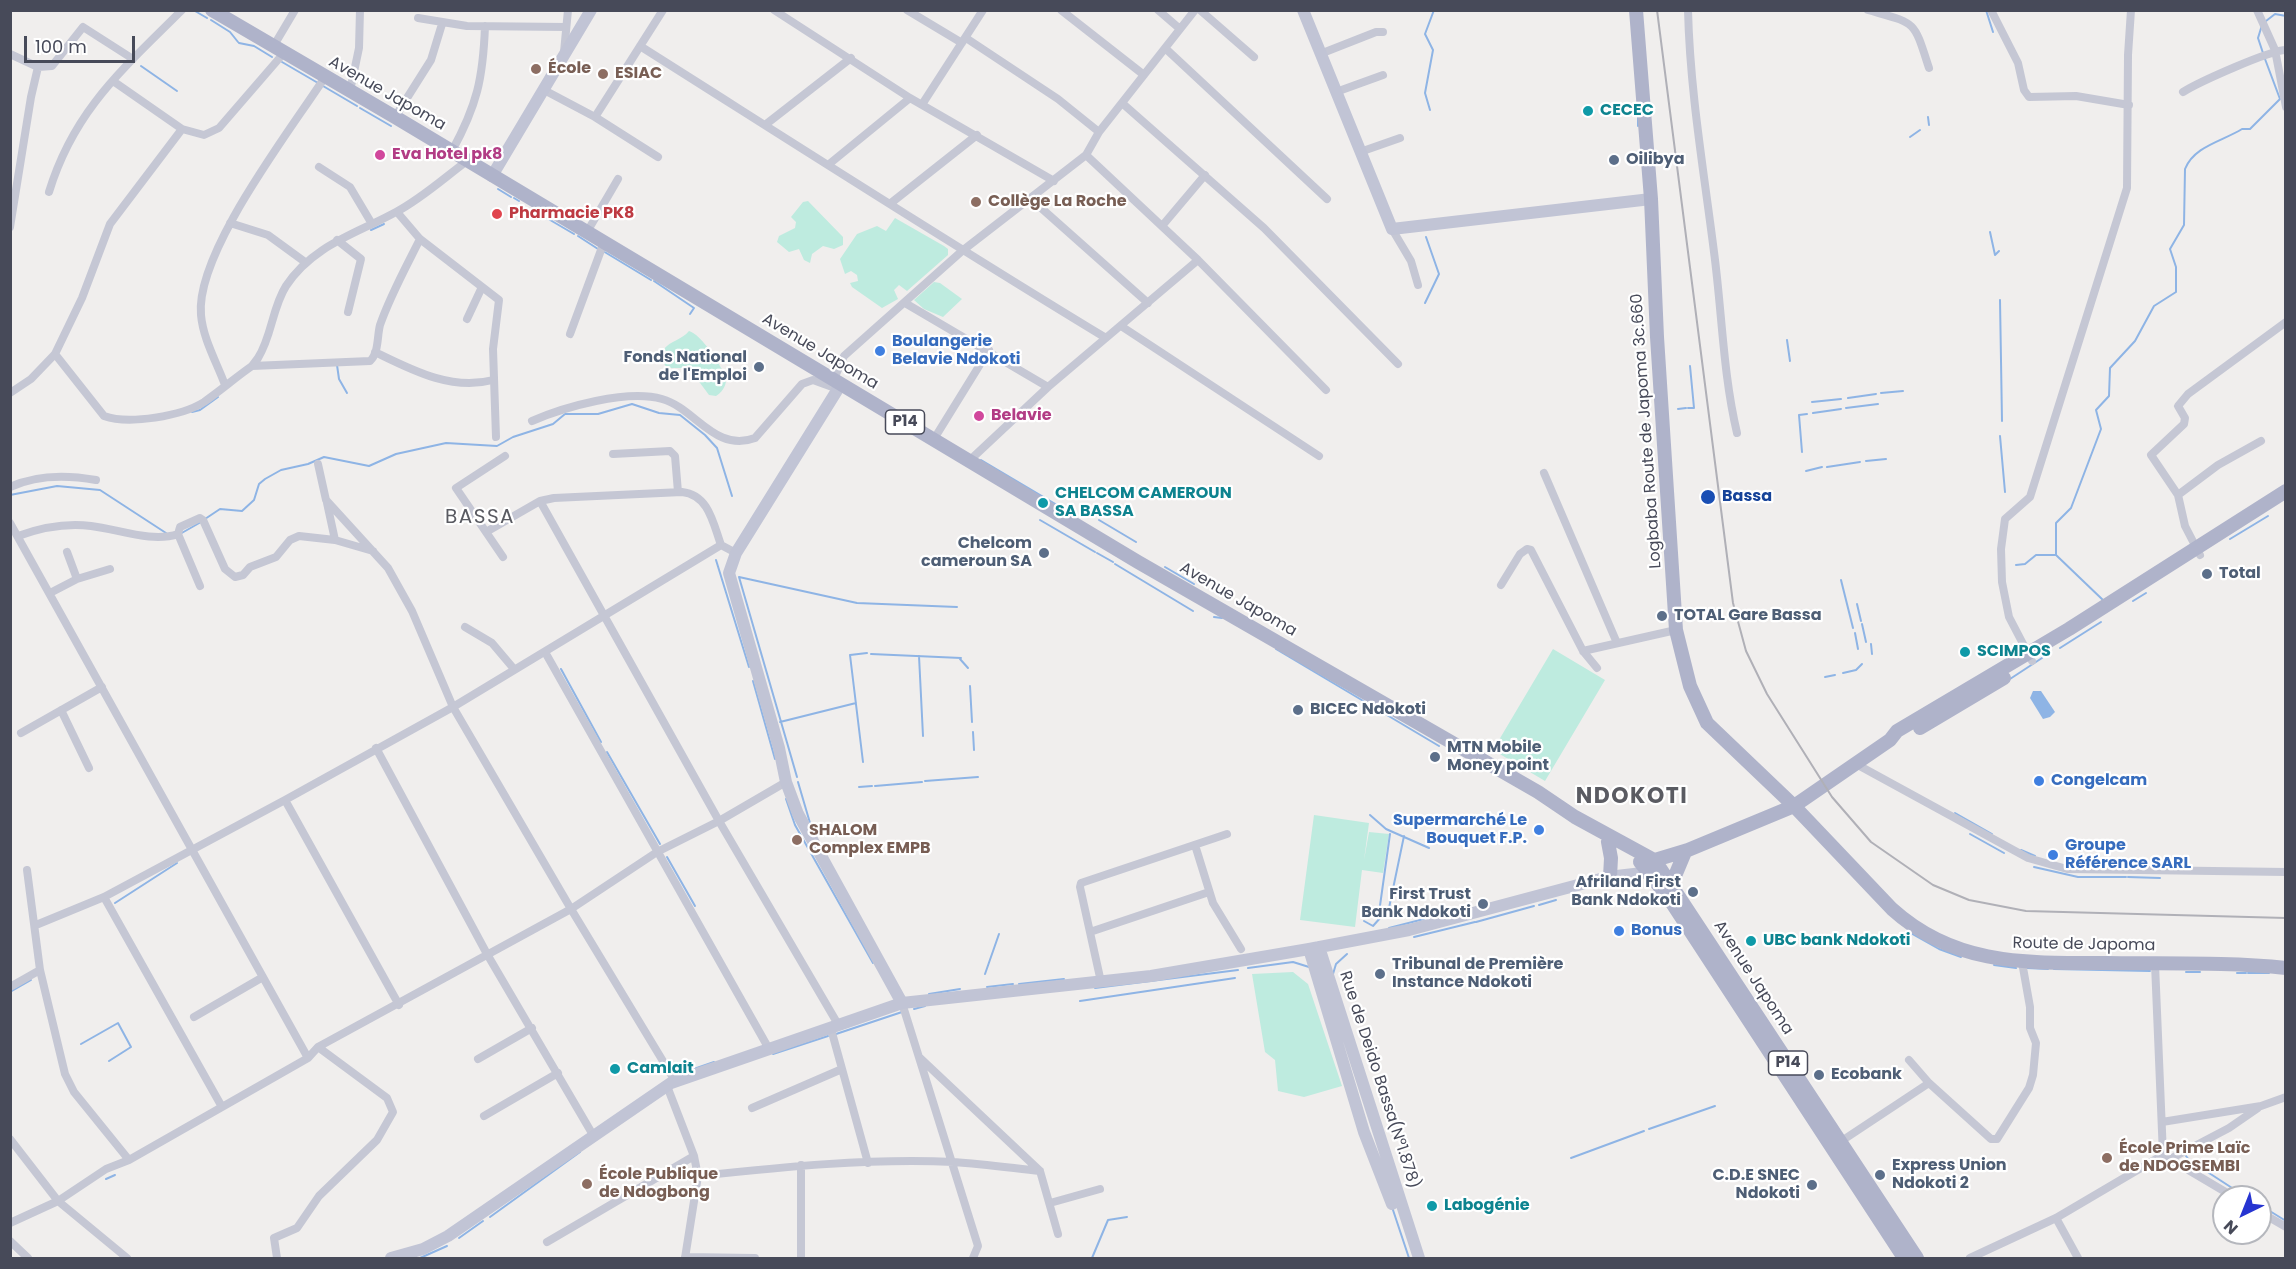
<!DOCTYPE html>
<meta charset="utf-8">
<style>
body{margin:0}
#map{position:relative;width:2296px;height:1269px;overflow:hidden;background:#f0eeed;font-family:Poppins,sans-serif}
canvas{display:block}
.frame{position:absolute;inset:0;border:12px solid #474a59;pointer-events:none}
.north{position:absolute;left:2212px;top:1185px;width:60px;height:60px;box-sizing:border-box;background:#fff;border:2px solid #b5b7bd;border-radius:50%;rotate:223deg;font-size:16px;font-weight:700;line-height:24px;text-align:center;color:#474a59}
.north::after{content:'';display:block;margin:auto;width:21px;height:27px;background:#2634d1;clip-path:polygon(50% 0,100% 100%,50% 72%,0 100%)}
.scale{position:absolute;left:24px;top:36px;width:111px;height:27px;box-sizing:border-box;border:3px solid #474a59;border-top:0;padding-left:8px;font-size:18px;line-height:21px;white-space:nowrap;color:#474a59;-webkit-text-stroke:4px #fff;paint-order:stroke}
</style>
<div id="map">
<canvas width="2296" height="1269"></canvas>
<div class="frame"></div>
<div class="north">N</div>
<div class="scale">100 m</div>
</div>
<script>
const context = document.querySelector('canvas').getContext('2d');
context.lineJoin = 'round';
function fillPath(path, color) { context.fillStyle = color; context.fill(path, 'evenodd'); }
function stroke(path, color, width, dash) { context.strokeStyle = color; context.lineWidth = width; context.lineCap = dash ? 'butt' : 'round'; context.setLineDash(dash || []); context.stroke(path); }
function write(font, color, halo, rows, align = 'center') {
  context.font = font + ' Poppins,sans-serif'; context.lineWidth = 4.5; context.setLineDash([]); context.textBaseline = 'middle'; context.strokeStyle = halo; context.fillStyle = color; for (const [text, x, y, turn = 0] of rows) {
    context.save(); context.translate(x, y); context.rotate((+turn || 0) * Math.PI / 180); context.textAlign = isNaN(turn) ? turn : align; if (halo) context.strokeText(text, 0, 0); context.fillText(text, 0, 0); context.restore();
  }
}
const green = new Path2D(`
 M808,201L843,237V245L834,249L823,246L812,254L810,263L804,260L799,249L789,252L777,242L779,236L795,228L796,222L791,217L803,202Z
 M895,218L944,246L948,249V255L907,291L899,285L894,290L898,299L882,308L852,287L850,283L858,281L857,275L851,271L845,274L840,259L857,234L877,226L886,231Z
 M934,282L940,283L962,299L943,317L924,309L914,300Z
 M689,331C701,334 724,368 726,380C726,387 721,393 716,396L709,395L689,368H667L663,362V350C671,340 682,340 689,331Z
 M1553,649L1605,680L1545,781L1493,750Z
 M1314,815L1369,823L1364,860L1369,832L1389,834L1383,873L1362,870L1355,927L1300,920Z
 M1293,972L1308,984L1342,1086L1304,1097L1278,1091L1275,1060L1265,1052L1252,974Z`);
const water = new Path2D(`
 M2033,691H2041L2055,712L2050,717L2043,719L2030,698Z`);
const stream = new Path2D(`
 M1986,10L1993,32
 M195,11L207,18
 M211,20L230,32L238,42
 M2266,21L2275,14L2286,16
 M2262,25L2258,38L2263,53
 M239,43L254,46L272,57
 M282,62L318,83
 M141,66L177,91
 M323,86L357,106
 M360,108L391,126
 M1430,110L1425,93L1433,50L1425,34L1434,10
 M1638,116V126
 M1928,117L1929,125
 M1910,137L1920,130
 M498,189L511,197
 M514,198L519,201
 M533,210L574,234
 M371,230L384,224
 M1990,232L1995,255L1999,251
 M578,236L598,249
 M603,251L651,280
 M654,281L694,308L690,314
 M2000,300L2002,421
 M1425,303L1439,274L1426,237
 M1787,340L1790,361
 M337,365L339,379L347,393
 M1881,393L1903,391
 M1848,398L1876,394
 M1812,402L1841,399
 M1688,408H1694L1690,366
 M1846,408L1878,404
 M1678,409L1686,408
 M192,412L200,410L218,397
 M1813,413L1841,409
 M2000,436L2005,492
 M1802,452L1799,415L1807,414
 M981,460L1057,505
 M1866,461L1886,459
 M1827,467L1860,462
 M1806,471L1822,467
 M10,495L57,486L100,490L166,533
 M205,519L220,509L242,511L254,500L259,484L265,479L281,470L308,464L324,457L369,466L396,454L446,443L497,446L513,437L553,424L565,414H598L632,404L659,413L680,415L705,435L717,448L732,496
 M1040,520L1095,552
 M1099,520L1136,542
 M180,534L201,522
 M2230,539L2268,516
 M1097,553L1113,562
 M716,560L749,667
 M1115,564L1193,611
 M2016,565L2025,564L2036,555H2056
 M1165,567L1194,584
 M1841,580L1853,628
 M2104,601L2056,555V523L2071,508L2101,429L2096,410L2109,396L2110,368L2135,341L2154,306L2176,292V267L2170,249L2184,225L2185,169C2194,146 2223,141 2242,129H2250L2280,99L2265,59
 M2133,601L2146,593
 M1857,604L1861,621
 M1214,617L1222,618
 M1862,624L1866,642
 M1855,633L1858,649
 M1871,644L1872,654
 M2060,648L2101,622
 M1276,649L1439,746
 M871,654L961,658
 M919,656L923,736
 M960,659L968,668
 M561,669L601,742
 M1843,673L1856,670L1862,664
 M1825,677L1835,675
 M2010,679L2042,658
 M753,681L775,759L776,756
 M970,686L972,722
 M780,722L856,703
 M973,732L974,750
 M607,752L660,844
 M863,762L850,655L867,653
 M797,777L739,577L857,603L957,607
 M925,781L978,777
 M798,782L810,823
 M875,786L922,782
 M859,787L872,786
 M786,799L795,825L873,963
 M1955,813L1992,834
 M1370,815L1386,829L1429,848
 M1970,834L2004,853
 M2021,850L2035,856
 M667,857L695,906
 M2034,867L2078,877H2126
 M2128,877L2160,878
 M115,903L177,863
 M1539,905L1556,900
 M1378,920L1390,834
 M1364,921L1373,926L1389,908L1404,836
 M1476,922L1534,906
 M1389,928L1424,919
 M1907,931L1939,949L1961,957
 M1414,937L1475,922
 M1994,965L2016,968
 M1248,968L1293,962L1309,967
 M2027,968L2048,969
 M2054,969L2150,971
 M2186,972H2200
 M2237,973H2246
 M2248,973H2256
 M2257,973H2269
 M985,974L999,934
 M1333,974L1336,964L1347,954
 M1019,984L1064,979
 M987,987L1013,984
 M1095,988L1238,970
 M10,992L31,980
 M929,994L960,989
 M1080,1001L1235,978
 M914,1009L925,1006
 M836,1034L902,1012
 M81,1044L118,1023L131,1047L109,1061
 M773,1054L828,1036
 M688,1071L714,1062
 M1649,1129L1715,1106
 M2186,1156L2189,1160L2246,1197
 M1571,1158L1644,1131
 M106,1179L115,1175
 M2260,1205L2286,1221
 M1392,1207L1409,1258
 M490,1217L580,1152
 M459,1238L483,1221
 M420,1258L447,1246
 M1092,1258L1108,1220L1127,1217`);
const street = new Path2D(`
 M774,10L910,98L1054,181
 M907,10L962,43
 M1061,10L1144,75
 M1158,10L1180,29
 M1200,10L1254,57
 M1688,10C1690,92 1704,172 1714,252C1722,312 1723,374 1737,433
 M1868,10C1917,24 1913,19 1929,68
 M1991,10L2018,63L2024,90L2029,97L2076,96L2129,105
 M2257,10L2275,50L2286,107
 M418,18L467,26L566,27
 M966,38L1058,99L1099,132
 M640,46C795,144 949,243 1106,338
 M273,47L295,10
 M1165,48L1327,199
 M564,52L568,10
 M10,54L38,67L52,66L83,27L133,59
 M1320,54L1376,32H1383
 M113,81L182,129L204,135L219,128L283,54
 M544,90L595,117L658,157
 M350,91L359,48L360,10
 M1336,92L1383,75
 M2183,92C2199,82 2270,50 2286,50
 M923,103L983,10
 M1122,103L1264,228L1398,364
 M395,117L431,60L442,24
 M595,117L663,10
 M765,125L851,58
 M452,151C477,105 483,79 485,26
 M1360,152L1400,138
 M1086,155L1198,260L1326,390
 M828,165L910,98
 M319,167L350,187L372,224
 M49,192C74,110 123,69 182,10
 M1031,199L1148,303
 M891,203L977,135
 M397,212L420,239L499,300L493,349L496,437
 M230,223L268,235L305,262
 M1162,226L1205,175
 M10,227L31,97L38,67
 M1392,229L1411,261L1418,285
 M587,232L618,179
 M337,240L361,259L348,312
 M905,303L1048,387
 M467,319L482,287
 M1121,326L1319,456
 M570,334L604,242
 M375,352C412,370 451,391 493,380
 M55,354L104,416C129,425 182,416 204,402C220,391 236,377 252,366L258,358C272,336 272,308 286,286C313,245 356,234 396,212C421,199 444,178 467,161
 M252,366L370,361C379,353 377,336 380,325C390,296 406,267 420,239
 M834,379L844,356L962,251L1086,155L1099,132L1195,10
 M225,385C217,363 203,339 201,315C195,253 290,131 325,77
 M10,393L31,379L55,354L82,298L110,224L182,129
 M532,421C564,407 627,389 662,399C695,408 715,453 755,438L802,384L813,380L835,388
 M934,439L989,350
 M613,454L670,451L675,456L678,492
 M969,461L1048,387L1198,260
 M318,464L326,500L388,568L412,611L453,707L571,909L675,1081
 M1544,473L1617,643
 M10,487C38,474 68,475 96,480
 M2178,495L2218,465L2261,441
 M540,501L719,821L839,1026
 M327,503L335,540
 M10,523L308,1058
 M486,532L540,501L554,498L682,492C709,495 713,523 721,545
 M18,536C40,528 67,523 91,526C118,529 152,543 178,534
 M67,552L77,579
 M2200,555L2185,526L2178,495L2151,455L2184,424L2185,418L2178,406L2188,394L2286,322
 M503,557L456,488L505,456
 M1501,585L1520,554L1527,549L1531,550L1583,651L1597,668
 M200,586L178,534L180,527L200,518L203,520L225,569L235,577L243,575L250,567L276,557L290,540L299,536L335,540L373,551
 M50,593L77,579L110,569
 M465,627L492,643L514,669
 M1583,651L1676,630
 M545,652L769,1049
 M2032,661L2009,617L2002,582L2001,549L2005,519L2030,497L2127,188L2128,55L2131,10
 M61,710L89,768
 M21,733L102,687
 M376,748L487,954L593,1135
 M1856,764L2028,858L2067,869L2286,872
 M285,800L399,1005
 M1195,845L1213,903L1241,949
 M27,870L40,970L65,1074L74,1092L129,1160
 M104,897L222,1107
 M36,925L104,897L285,800L453,707L721,545L736,553
 M1090,932L1209,892
 M2155,964L2163,1155
 M1101,982L1080,887L1081,883L1227,834
 M10,987L40,970
 M902,1003L978,1246L973,1258
 M194,1017L263,977
 M831,1029L868,1163
 M920,1058L1040,1171L1058,1234
 M478,1059L532,1028
 M1909,1060L1929,1083L1991,1139H1997L2029,1088L2033,1075L2036,1043L2030,1028V1007L2022,962
 M667,1086L694,1156L698,1176C783,1167 869,1158 954,1162C983,1164 1012,1168 1040,1171
 M752,1108L842,1069
 M484,1116L558,1073
 M2162,1122L2261,1106L2286,1097
 M10,1139L58,1201L127,1258
 M1840,1142L1929,1083
 M2170,1159L2229,1128L2258,1108
 M801,1165V1258
 M1050,1203L1100,1189
 M2260,1212L2286,1227
 M2056,1218L2078,1258
 M10,1223L58,1201L106,1169L129,1160L308,1058L318,1047L571,909L657,852L719,821L786,782
 M10,1241L28,1258
 M547,1242L694,1156
 M685,1257L755,1258
 M277,1258L274,1238L297,1228L319,1196L377,1140L393,1112L387,1098L318,1047
 M685,1258L698,1176
 M1970,1258L2056,1218L2163,1155L2234,1197`);
const secondary = new Path2D(`
 M1303,10L1392,229L1651,199
 M492,176L591,10
 M841,384L736,553L729,573L779,748L786,782L798,814L902,1003
 M1319,947L1419,1258
 M1309,949L1364,1132L1392,1204
 M391,1258L423,1249L448,1236L671,1083L902,1003L1151,976L1309,949L1409,930L1608,877L1651,872`);
const primary = new Path2D(`
 M212,10L395,117L1138,562L1538,792L1575,817L1652,859L1660,868L1917,1258
 M1636,10L1651,199L1657,337L1676,630L1690,686L1707,723L1794,806L1892,909C1955,966 2026,963 2107,963C2166,964 2227,962 2286,968
 M1920,728L2004,678
 M1608,842L1611,858L1610,877
 M1640,862L1670,900L1904,1258
 M1645,863L1688,850L1794,806L1890,740L1897,731L2069,629L2286,491
 M1672,883L1685,852`);
const rail = new Path2D(`
 M1657,10L1733,603L1746,651L1767,694L1832,797L1871,842L1933,885L1969,900L2026,911L2286,918`);
const markers = [
 [536,69,6,"#8d6e63"],
 [603,74,6,"#8d6e63"],
 [1588,111,6,"#0f9aa8"],
 [380,155,6,"#d1479c"],
 [1614,160,6,"#5c6f8a"],
 [976,202,6,"#8d6e63"],
 [497,214,6,"#e0444e"],
 [880,351,6,"#3f7fe0"],
 [759,367,6,"#5c6f8a"],
 [979,416,6,"#d1479c"],
 [1708,497,8,"#1a4fb4"],
 [1043,503,6,"#0f9aa8"],
 [1044,553,6,"#5c6f8a"],
 [2207,574,6,"#5c6f8a"],
 [1662,616,6,"#5c6f8a"],
 [1965,652,6,"#0f9aa8"],
 [1298,710,6,"#5c6f8a"],
 [1435,757,6,"#5c6f8a"],
 [2039,781,6,"#3f7fe0"],
 [1539,830,6,"#3f7fe0"],
 [797,840,6,"#8d6e63"],
 [2053,855,6,"#3f7fe0"],
 [1693,892,6,"#5c6f8a"],
 [1483,904,6,"#5c6f8a"],
 [1619,931,6,"#3f7fe0"],
 [1751,941,6,"#0f9aa8"],
 [1380,974,6,"#5c6f8a"],
 [615,1069,6,"#0f9aa8"],
 [1819,1075,6,"#5c6f8a"],
 [2107,1158,6,"#8d6e63"],
 [1880,1175,6,"#5c6f8a"],
 [587,1184,6,"#8d6e63"],
 [1812,1185,6,"#5c6f8a"],
 [1432,1206,6,"#0f9aa8"]
];
const shields = [
 [905,422,39],
 [1788,1063,39]
];
const shieldNames = [
 ["P14",905,422],
 ["P14",1788,1063]
];
const educationNames = [
 ["École",548,69],
 ["ESIAC",615,74],
 ["Collège La Roche",988,202],
 ["SHALOM",809,831],
 ["Complex EMPB",809,849],
 ["École Prime Laïc",2119,1149],
 ["de NDOGSEMBI",2119,1167],
 ["École Publique",599,1175],
 ["de Ndogbong",599,1193]
];
const streetNames = [
 ["Avenue Japoma",387,94,30],
 ["Avenue Japoma",820,352,31],
 ["Logbaba Route de Japoma 3c.660",1647,431,-94],
 ["Avenue Japoma",1238,600,30],
 ["Route de Japoma",2084,945,1],
 ["Avenue Japoma",1753,978,57],
 ["Rue de Deido Bassa(N°1.878)",1379,1080,72]
];
const cultureNames = [
 ["CECEC",1600,111],
 ["CHELCOM CAMEROUN",1055,494],
 ["SA BASSA",1055,512],
 ["SCIMPOS",1977,652],
 ["UBC bank Ndokoti",1763,941],
 ["Camlait",627,1069],
 ["Labogénie",1444,1206]
];
const hotelNames = [
 ["Eva Hotel pk8",392,155],
 ["Belavie",991,416]
];
const serviceNames = [
 ["Oilibya",1626,160],
 ["Fonds National",747,358,"right"],
 ["de l'Emploi",747,376,"right"],
 ["Chelcom",1032,544,"right"],
 ["cameroun SA",1032,562,"right"],
 ["Total",2219,574],
 ["TOTAL Gare Bassa",1674,616],
 ["BICEC Ndokoti",1310,710],
 ["MTN Mobile",1447,748],
 ["Money point",1447,766],
 ["Afriland First",1681,883,"right"],
 ["Bank Ndokoti",1681,901,"right"],
 ["First Trust",1471,895,"right"],
 ["Bank Ndokoti",1471,913,"right"],
 ["Tribunal de Première",1392,965],
 ["Instance Ndokoti",1392,983],
 ["Ecobank",1831,1075],
 ["Express Union",1892,1166],
 ["Ndokoti 2",1892,1184],
 ["C.D.E SNEC",1800,1176,"right"],
 ["Ndokoti",1800,1194,"right"]
];
const healthNames = [
 ["Pharmacie PK8",509,214]
];
const shopNames = [
 ["Boulangerie",892,342],
 ["Belavie Ndokoti",892,360],
 ["Congelcam",2051,781],
 ["Supermarché Le",1527,821,"right"],
 ["Bouquet F.P.",1527,839,"right"],
 ["Groupe",2065,846],
 ["Référence SARL",2065,864],
 ["Bonus",1631,931]
];
const transitNames = [
 ["Bassa",1722,497]
];
const quarterNames = [
 ["BASSA",480,518]
];
const districtNames = [
 ["NDOKOTI",1632,797]
];
fillPath(green, '#beebdf');
fillPath(water, '#8eb4e5');
stroke(stream, '#8eb4e5', 2);
stroke(street, '#c5c7d4', 8);
stroke(secondary, '#c1c4d5', 12);
stroke(primary, '#afb3ca', 14);
stroke(rail, '#b0b0b7', 2);
for (const [x, y, r, color] of markers) { const dot = new Path2D(); dot.arc(x, y, r, 0, 2 * Math.PI); context.fillStyle = color; context.fill(dot); stroke(dot, '#fff', 2); }
for (const [x, y, w] of shields) { const box = new Path2D(); box.roundRect(x - w / 2, y - 12, w, 24, 4.5); context.fillStyle = '#fff'; context.fill(box); stroke(box, '#474a59', 1.5); }
write('bold 15px', '#474a59', null, shieldNames);
write('bold 16px', '#785e54', '#fff', educationNames, 'left');
write('16px', '#474a59', '#fff', streetNames);
write('bold 16px', '#0d838f', '#fff', cultureNames, 'left');
write('bold 16px', '#b23c85', '#fff', hotelNames, 'left');
write('bold 16px', '#4e5e75', '#fff', serviceNames, 'left');
write('bold 16px', '#be3a42', '#fff', healthNames, 'left');
write('bold 16px', '#366cbe', '#fff', shopNames, 'left');
write('bold 16px', '#164399', '#fff', transitNames, 'left');
context.letterSpacing = '1.5px';
write('20px', '#5a5b62', '#fff', quarterNames);
context.letterSpacing = '0px';
context.letterSpacing = '1.5px';
write('bold 22px', '#5a5b62', '#fff', districtNames);
context.letterSpacing = '0px';
</script>
